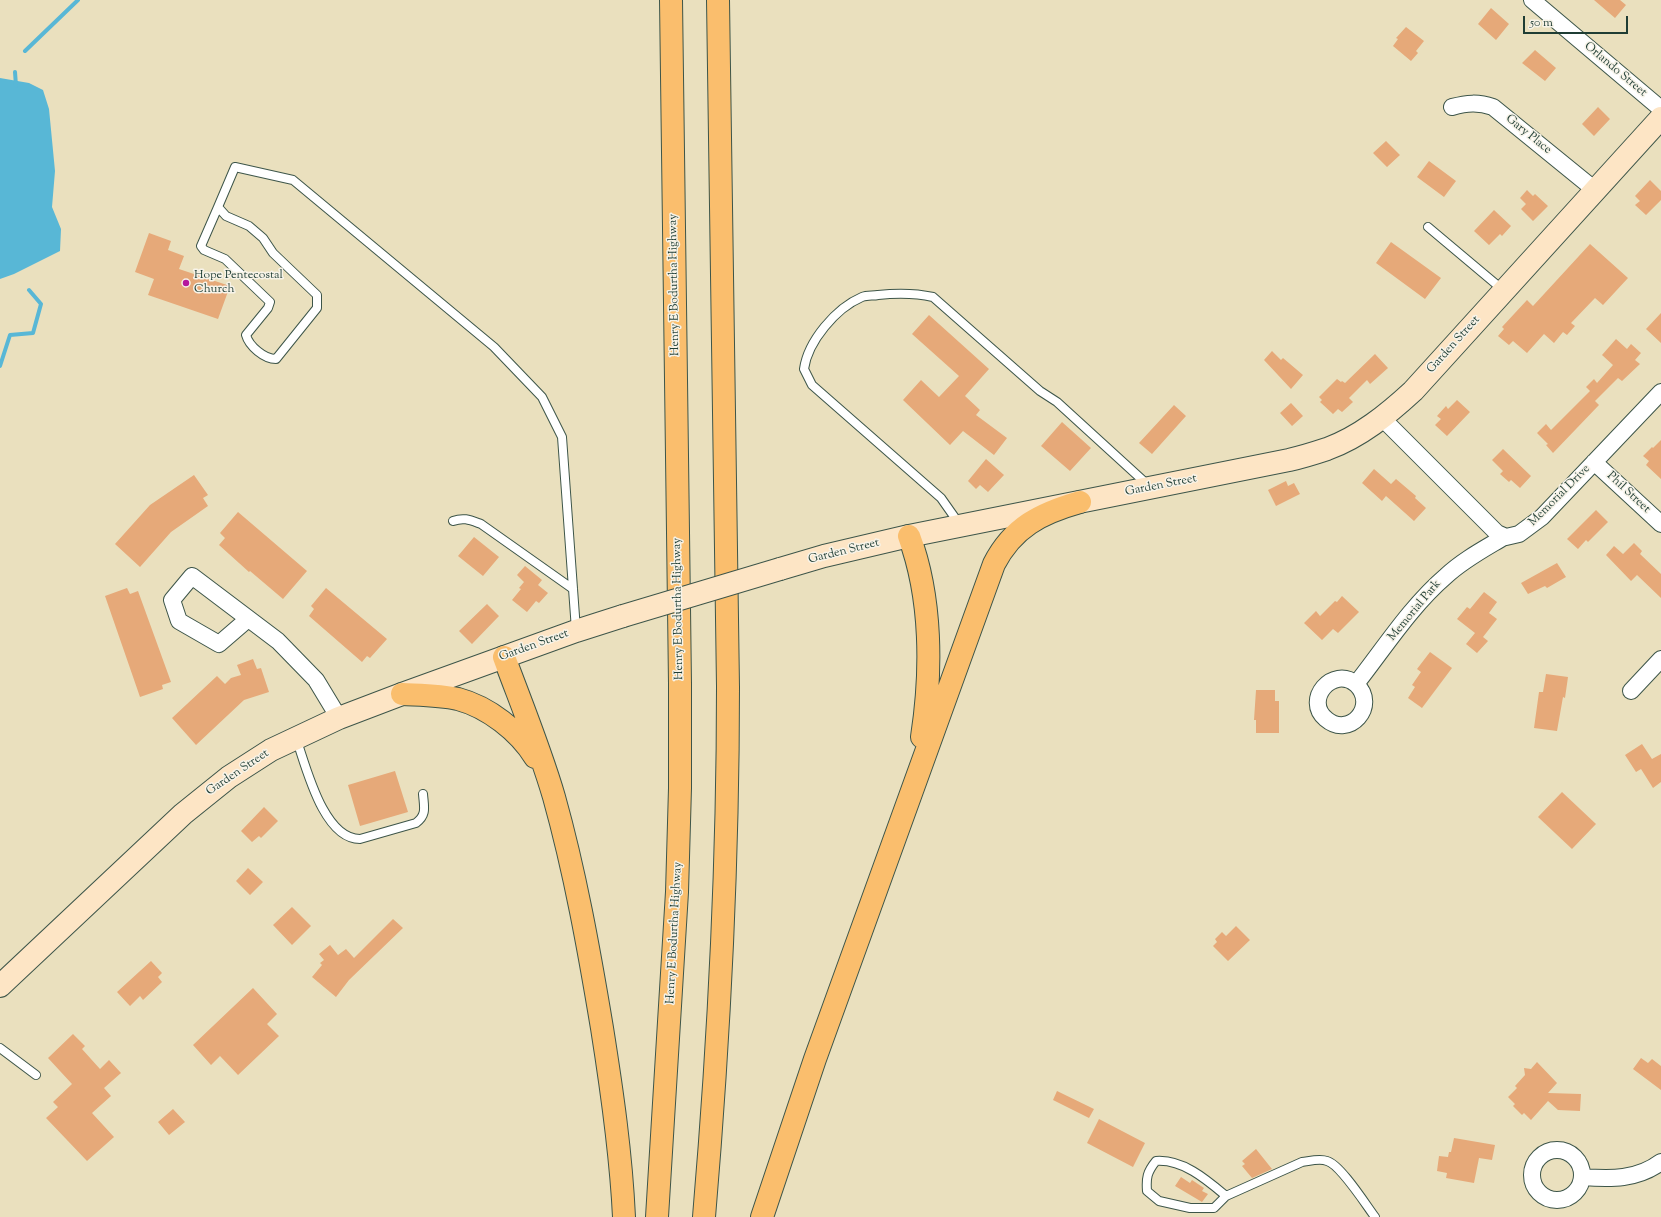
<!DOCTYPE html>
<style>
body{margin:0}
#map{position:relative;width:1661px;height:1217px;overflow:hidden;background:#eae0be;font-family:"Sorts Mill Goudy",serif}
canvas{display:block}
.scale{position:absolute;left:1523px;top:16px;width:105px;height:18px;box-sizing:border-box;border:2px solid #1f3d34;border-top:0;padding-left:5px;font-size:12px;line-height:14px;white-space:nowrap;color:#1f3d34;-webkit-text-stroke:3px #f7f3e8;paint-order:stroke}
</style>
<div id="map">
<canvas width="1661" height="1217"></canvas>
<div class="scale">50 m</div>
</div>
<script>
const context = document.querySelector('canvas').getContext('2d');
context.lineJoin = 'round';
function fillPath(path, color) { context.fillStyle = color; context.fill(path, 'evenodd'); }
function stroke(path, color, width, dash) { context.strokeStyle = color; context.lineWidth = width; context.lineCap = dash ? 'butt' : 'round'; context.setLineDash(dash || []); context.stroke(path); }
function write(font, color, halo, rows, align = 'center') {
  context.font = font + ' "Sorts Mill Goudy",serif'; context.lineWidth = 3; context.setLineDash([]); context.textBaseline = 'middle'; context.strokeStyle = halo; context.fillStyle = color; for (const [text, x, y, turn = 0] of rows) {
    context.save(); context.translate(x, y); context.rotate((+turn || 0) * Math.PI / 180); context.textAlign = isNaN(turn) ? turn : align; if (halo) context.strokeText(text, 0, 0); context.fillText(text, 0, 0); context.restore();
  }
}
const water = new Path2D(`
 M0,78L29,83L43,90L49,109L55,171L52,207L61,229L60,251L14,274L0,279Z`);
const stream = new Path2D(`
 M25,51L78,0
 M15,72L16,86
 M0,366L10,335L33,333L41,304L29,290`);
const building = new Path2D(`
 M1594,0H1620L1626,5L1615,18Z
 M1491,8L1509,24L1496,40L1478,24Z
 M1406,27L1424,41L1416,51L1418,53L1411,61L1393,46L1398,39L1396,38Z
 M1535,50L1556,68L1545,81L1522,63Z
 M1598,107L1610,119L1594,136L1582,124Z
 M1386,141L1400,155L1387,167L1373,153Z
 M1429,161L1456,181L1444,197L1417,177Z
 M1650,180L1661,191V200L1646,215L1635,205L1640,201L1635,196Z
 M1527,190L1533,196L1535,194L1548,206L1533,221L1521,209L1526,204L1520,198Z
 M1494,210L1511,226L1502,236L1500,234L1489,245L1474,231Z
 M149,233L171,241L168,250L184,256L179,269L230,286L218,319L148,295L154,279L135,272Z
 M1391,242L1441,278L1425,299L1376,263Z
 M1590,244L1628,278L1603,305L1595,298L1571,323L1575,326L1567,335L1563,332L1554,343L1544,334L1527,353L1513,341L1509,345L1498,336L1504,329L1502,327L1527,300L1533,306Z
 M1661,313V343L1646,329Z
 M929,315L989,369L965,396L980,410L976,415L1007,438L994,455L963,431L950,445L903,400L921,380L939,397L959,376L912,334Z
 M1616,339L1627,349L1631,344L1641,353L1635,360L1640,364L1622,381L1618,378L1595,401L1599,405L1553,453L1546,445L1548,444L1537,433L1546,424L1551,430L1590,391L1586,387L1594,379L1597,383L1613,365L1602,355Z
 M1272,351L1281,360L1283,358L1303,375L1291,389L1264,360Z
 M1375,354L1388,368L1370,384L1367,380L1349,398L1353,402L1342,412L1338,409L1333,414L1320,402L1322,400L1319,397L1337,379L1341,382L1342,381L1345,383Z
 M1457,400L1470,412L1447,436L1435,425L1441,419L1437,416L1446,406L1448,409Z
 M1291,403L1303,416L1292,426L1280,413Z
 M1174,405L1186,416L1152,454L1139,443Z
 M1062,422L1091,448L1070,471L1041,446Z
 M1661,440V479L1646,465L1649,461L1643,456L1652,447L1653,448Z
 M1503,449L1531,476L1520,488L1511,480L1509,482L1500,474L1503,471L1492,460Z
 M986,459L1004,475L988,492L980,485L976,489L968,481Z
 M1374,469L1391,484L1396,479L1416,496L1415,498L1426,508L1414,521L1386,496L1382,501L1362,483Z
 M194,475L208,495L203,498L208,506L171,532L140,567L115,544L150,505Z
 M1286,481L1288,486L1294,483L1300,494L1276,506L1268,490Z
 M1596,510L1608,522L1588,542L1586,540L1578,549L1567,539Z
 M238,512L307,571L283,599L250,571L249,572L219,545L225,538L220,533Z
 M474,537L499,557L483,576L458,556Z
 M1634,543L1642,551L1640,554L1661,574V598L1637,575L1631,581L1606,555L1614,546L1623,554Z
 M1557,563L1566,577L1547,588L1545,586L1528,594L1521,583Z
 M525,566L542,580L538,585L548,593L539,603L536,601L527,612L512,600L521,589L519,588L524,582L517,575Z
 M127,588L130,594L138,591L171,682L162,685L163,689L140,697L105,596Z
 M326,588L387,639L370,658L367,656L362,662L309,616L314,609L311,606Z
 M1484,592L1497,602L1489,613L1497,619L1483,637L1488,641L1477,653L1466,644L1475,633L1457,619L1467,607L1470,609Z
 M1342,596L1359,612L1338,633L1333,629L1322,640L1304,623L1316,611L1320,616L1335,601L1337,602Z
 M487,604L499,616L472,644L459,631Z
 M1430,652L1452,668L1422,708L1408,698L1415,687L1412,685L1421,672L1417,669Z
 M253,659L257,669L261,668L269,692L244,700L196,745L172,718L217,676L225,684L231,678L241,675L237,665Z
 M1546,674L1568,677L1565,698L1563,697L1557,731L1534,728L1539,692H1543Z
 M1256,690H1275V701H1279V733H1256V720H1254Z
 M1642,744L1652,759L1661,754V782L1653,788L1641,769L1636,772L1625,755Z
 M395,771L408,812L360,826L348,785Z
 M1562,792L1596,824L1572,849L1538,817Z
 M264,807L278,821L261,838L259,836L252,842L241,831Z
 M248,868L263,882L250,895L236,881Z
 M292,907L311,926L292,945L273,925Z
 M393,919L403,928L349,980L336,997L312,977L322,965L320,963L324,960L319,954L330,945L338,955L346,949L354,958Z
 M1236,926L1250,940L1228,961L1213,946L1217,942L1215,939L1222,932L1226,936Z
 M151,961L162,973L158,977L162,982L143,1000L140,996L130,1006L117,992Z
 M253,988L277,1014L267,1024L279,1036L238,1075L220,1056L211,1065L193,1045Z
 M73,1034L85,1046L82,1049L100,1069L109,1060L121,1073L104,1088L111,1096L92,1113L114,1137L87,1161L46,1118L58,1107L53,1102L72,1084L48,1058Z
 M1641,1058L1648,1063L1652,1059L1661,1066V1090L1633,1069Z
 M1537,1062L1557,1083L1548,1093L1581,1094L1580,1111L1558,1110L1548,1101L1531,1120L1524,1113L1522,1115L1513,1106L1515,1104L1508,1097L1517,1088L1515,1086L1525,1075L1524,1068L1531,1069Z
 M1057,1091L1094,1109L1089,1118L1053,1100Z
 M173,1109L185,1122L169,1135L158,1122Z
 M1099,1119L1145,1143L1133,1167L1087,1143Z
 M1454,1138L1495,1145L1492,1160L1479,1158L1474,1183L1446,1178L1447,1173L1437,1171L1439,1156L1448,1157L1449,1152H1451Z
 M1256,1149L1272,1169L1252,1178L1242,1166L1245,1164L1242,1161Z
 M1181,1177L1190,1183L1192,1180L1204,1188L1202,1191L1208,1194L1202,1202L1175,1186Z`);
const lane = new Path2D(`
 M218,207L201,246L204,250L225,259L270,302L268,308L246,335C249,346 264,359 276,359L317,308V295L273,253L263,238L249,226L226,216L218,207L235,167L293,180L494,347L542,397L562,437L576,630
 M1428,227L1503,290
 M453,521C464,517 470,520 481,524L573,589
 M960,525L941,498L812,385L804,369C808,341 836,308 862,297C867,295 873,296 878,295C897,293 915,293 933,297L1040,391L1057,402L1149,486
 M296,738C306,766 323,839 360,839L416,823C427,815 424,807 423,794
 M0,1048L36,1075
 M1226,1196C1207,1180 1183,1159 1156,1161C1147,1172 1146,1178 1147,1191L1159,1201L1190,1208H1214L1226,1196L1302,1162C1310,1161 1320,1158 1327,1161C1340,1164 1366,1205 1375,1217`);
const street = new Path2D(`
 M1532,0L1661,109
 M1452,107C1467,103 1478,102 1493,107L1595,190
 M1382,418L1497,533L1506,537L1519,534L1542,517L1661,392
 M1594,462L1661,524
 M248,619L219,644L179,621L172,600L192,576L278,641L316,680L339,718
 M1356,684C1333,665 1303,700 1326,719C1349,739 1379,706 1356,684C1385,647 1411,606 1446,576C1463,560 1484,549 1504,537
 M1631,691L1661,659
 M1532 1175a25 25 0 1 1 50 0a25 25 0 1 1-50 0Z
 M1582,1177C1611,1179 1637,1180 1661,1162`);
const secondary = new Path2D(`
 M780,569L824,556L909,536L1289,460C1302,457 1315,453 1327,449C1360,437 1388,414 1413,391L1661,118
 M0,986L183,814L229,777L271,750L339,718L402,694L576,631L623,616`);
const highway = new Path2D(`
 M909,536C932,598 932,672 922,737
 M504,657C521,703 540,749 554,797C575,872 589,950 602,1028C612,1091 621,1153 624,1217
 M402,694C421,695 440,695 458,699C488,707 519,731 535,757
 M657,1217L677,892L680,788V684L671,0
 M704,1217C719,1041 728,864 728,687L718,0
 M762,1217L815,1059L994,564C1013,527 1041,513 1080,502`);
const secondaryBridge = new Path2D(`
 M623,616L780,569`);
const markers = [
 [186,283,4,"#b5179e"]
];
const streetNames = [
 ["Orlando Street",1615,70,40],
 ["Gary Place",1528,135,39],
 ["Henry E Bodurtha Highway",675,285,-91],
 ["Garden Street",1454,345,-48],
 ["Garden Street",1161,486,-11],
 ["Phil Street",1628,493,43],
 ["Memorial Drive",1560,496,-45],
 ["Garden Street",844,552,-14],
 ["Henry E Bodurtha Highway",679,609,-91],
 ["Memorial Park",1415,611,-50],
 ["Garden Street",534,646,-20],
 ["Garden Street",238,773,-34],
 ["Henry E Bodurtha Highway",675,933,-87]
];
const poiNames = [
 ["Hope Pentecostal",194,276],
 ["Church",194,290]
];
fillPath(water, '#58b7d6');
stroke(stream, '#58b7d6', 4);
fillPath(building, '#e6a979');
stroke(lane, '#3d5549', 10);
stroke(street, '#3d5549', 18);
stroke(secondary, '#3d5549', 24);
stroke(highway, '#3d5549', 24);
stroke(lane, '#fff', 8);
stroke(street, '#fff', 16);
stroke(secondary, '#fde5c5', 22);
stroke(highway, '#fabe6d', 22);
stroke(secondaryBridge, '#3d5549', 24, []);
stroke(secondaryBridge, '#fde5c5', 22);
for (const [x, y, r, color] of markers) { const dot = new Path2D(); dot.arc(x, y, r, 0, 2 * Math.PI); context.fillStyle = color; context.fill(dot); stroke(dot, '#f7f3e8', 1.5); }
write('12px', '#1f3d34', '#f7f3e8', streetNames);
write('12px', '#1f3d34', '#f7f3e8', poiNames, 'left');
</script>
